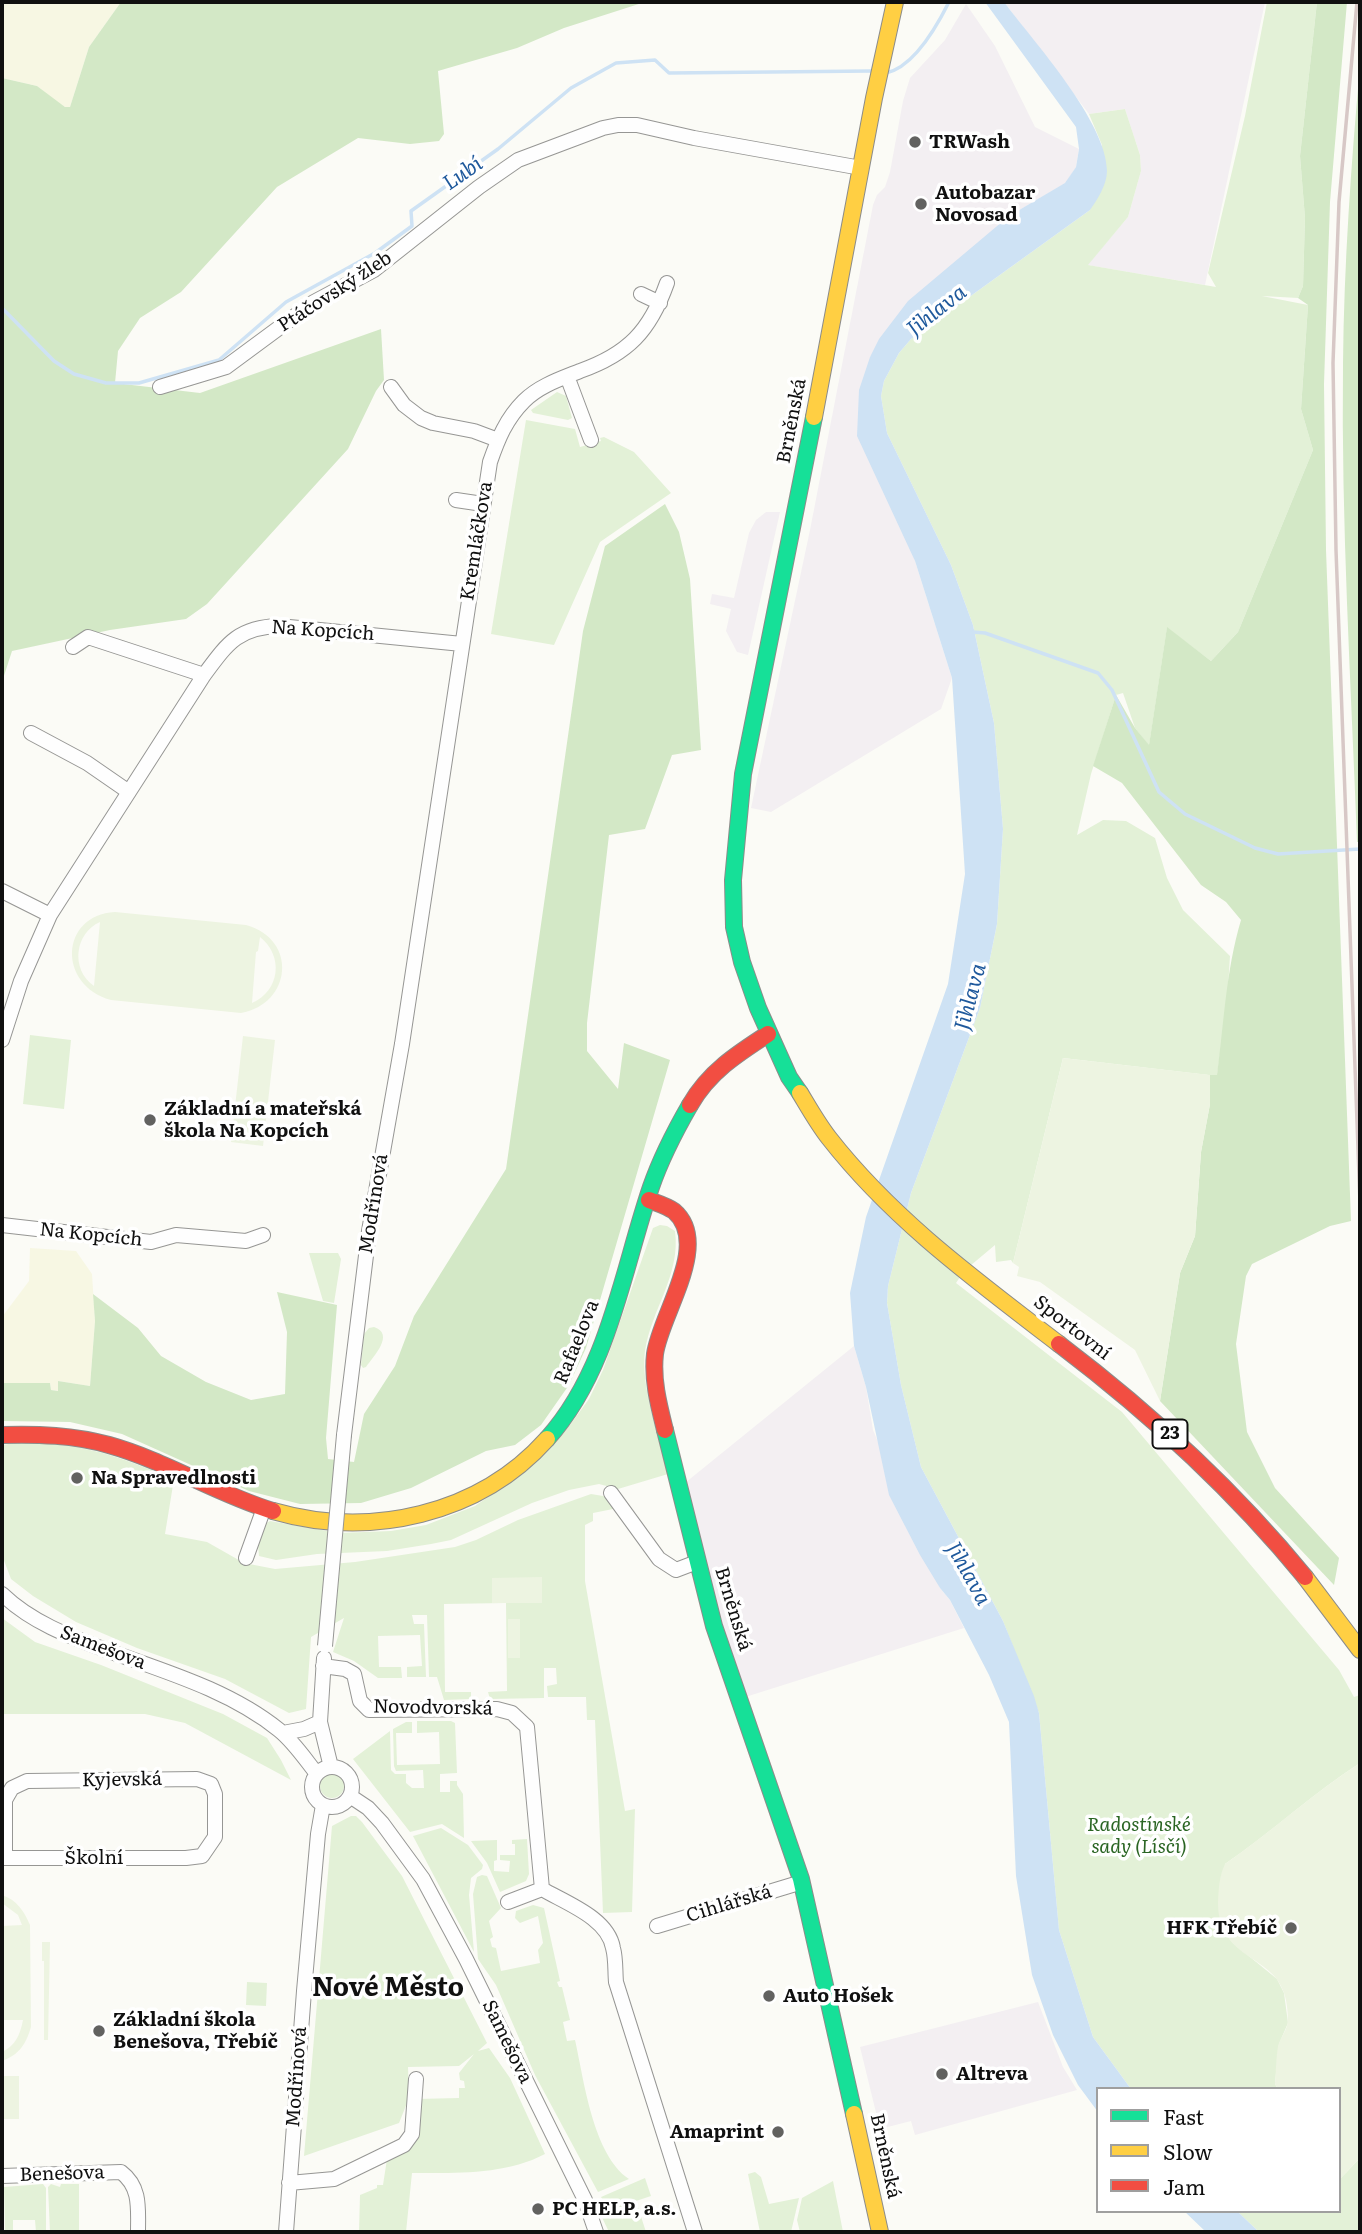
<!DOCTYPE html>
<meta charset="utf-8">
<style>
body{margin:0}
#map{position:relative;width:1362px;height:2234px;overflow:hidden;background:#fbfbf6;font-family:Literata,serif}
canvas{display:block}
.frame{position:absolute;inset:0;border:4px solid #101010;pointer-events:none}
.legend{position:absolute;left:1096px;top:2087px;width:245px;height:126px;box-sizing:border-box;background:#fff;border:2px solid #9f9f9f;margin:0;padding:9px 12px;list-style:none;font-size:21px;color:#101010}
.legend li{display:flex;align-items:center;gap:14px;height:35px}
.legend b{width:35px;border:2px solid #9f9f9f}
</style>
<div id="map">
<canvas width="1362" height="2234"></canvas>
<div class="frame"></div>
<ul class="legend">
<li><b style="height:9px;background:#16e098"></b>Fast</li>
<li><b style="height:9px;background:#ffcf43"></b>Slow</li>
<li><b style="height:9px;background:#f24e42"></b>Jam</li>
</ul>
</div>
<script>
const context = document.querySelector('canvas').getContext('2d');
context.lineJoin = 'round';
function fillPath(path, color) { context.fillStyle = color; context.fill(path, 'evenodd'); }
function stroke(path, color, width, dash) { context.strokeStyle = color; context.lineWidth = width; context.lineCap = dash ? 'butt' : 'round'; context.setLineDash(dash || []); context.stroke(path); }
function write(font, color, halo, rows, align = 'center') {
  context.font = font + ' Literata,serif'; context.lineWidth = 7; context.setLineDash([]); context.textBaseline = 'middle'; context.strokeStyle = halo; context.fillStyle = color; for (const [text, x, y, turn = 0] of rows) {
    context.save(); context.translate(x, y); context.rotate((+turn || 0) * Math.PI / 180); context.textAlign = isNaN(turn) ? turn : align; if (halo) context.strokeText(text, 0, 0); context.fillText(text, 0, 0); context.restore();
  }
}
const industrial = new Path2D(`
 M1004,2H1265L1205,285L1087,265L1128,217L1141,171L1140,155L1125,109L1089,114Z
 M966,4L995,46L1035,127L1079,149L1076,167L1066,183L1009,216L870,357L915,561L952,678L941,709L771,812L751,808L810,530L873,205L877,195L885,187L890,172L903,101L910,78L945,40Z
 M766,512H780L748,655L737,652L726,631L731,609L710,604L712,594L734,598L749,533L756,520Z
 M854,1346L866,1387L873,1430L940,1588L950,1600L964,1628L739,1699L680,1487Z
 M1038,2002L1063,2067L1077,2090L915,2135L911,2121L880,2129L860,2047Z`);
const farmland = new Path2D(`
 M2,2H121L89,47L70,107H65L55,101L37,86L2,78Z
 M30,1248L76,1251L92,1274L95,1321L90,1386L58,1381L59,1391L51,1390L50,1383H2V1317L29,1281Z`);
const green = new Path2D(`
 M1267,2H1317L1300,156L1305,218L1303,286L1298,298L1262,296L1308,305L1301,409L1313,450L1238,632L1211,661L1167,628L1149,746L1135,728L1123,693L1116,695L1091,774L1077,835L1103,820L1126,821L1155,838L1167,878L1183,910L1230,956L1227,1003L1217,1076L1063,1058L1013,1263L1011,1260L996,1262L995,1245L964,1271L956,1283L1122,1412L1339,1670L1354,1697L1360,1695V1763C1313,1793 1272,1832 1225,1864L1224,1932L1233,1943L1277,1979L1284,1993L1288,2023L1279,2044L1275,2083L1277,2089H1131L1093,2037L1059,1930L1039,1713L1003,1621L921,1467L901,1385L887,1303L888,1286L911,1193L980,1008L997,924L1003,829L994,723L973,625L951,565L887,433L881,396L884,381L899,353L911,339L1090,210L1102,145L1089,114L1125,109L1140,155L1141,171L1128,217L1088,265L1216,287L1208,273L1245,116Z
 M557,392L566,396L572,418L568,420L533,413L531,410Z
 M526,420L575,429L580,447L601,441L600,438L604,437L634,452L671,493L600,542L554,645L491,634Z
 M30,1035L71,1040L64,1109L23,1104Z
 M660,1225L667,1226L675,1231C681,1275 651,1310 645,1351C640,1385 660,1441 668,1474L618,1489L599,1484L569,1490L532,1503L451,1540L431,1544L387,1551L317,1554L276,1560L259,1556L258,1545L265,1524L270,1521L339,1533L391,1531L426,1525L475,1506L520,1475L570,1425L589,1399L603,1370L653,1228Z
 M309,1253H338L341,1259L334,1303L323,1301Z
 M374,1327C395,1334 374,1356 366,1367L363,1368L361,1365L364,1334L369,1328Z
 M16,1443C80,1442 116,1455 174,1479L165,1534L207,1542L244,1563L275,1569L355,1562L455,1547L476,1540L518,1520L591,1494L609,1497L618,1508L593,1513V1521L585,1525V1581L625,1811L635,1809L632,1912L603,1913L595,1720H587L586,1697H548L547,1686L557,1684L556,1668H544V1698L490,1699L488,1692L507,1691L506,1603L444,1604L445,1692H471V1699L444,1700L437,1677H429L427,1615H412L414,1624H424L426,1677H407V1667L422,1666L420,1635L378,1636L379,1667H401L402,1678H378L354,1661L333,1652L344,1618L311,1637L306,1709L289,1713L225,1679L137,1648L76,1622L33,1596L11,1579L2,1555V1445Z
 M2,1618L35,1642L101,1665L223,1714L267,1738L281,1760L291,1780L185,1723L145,1714H2Z
 M417,1721H451L455,1723L457,1773L440,1774V1792H450V1781H457V1785L463,1794L464,1838L442,1824L410,1832L353,1759L390,1731L391,1770L395,1774H406V1783L412,1788H424L423,1770L396,1771L394,1766L393,1729L406,1722H412V1733H396L397,1765L440,1764L439,1732L417,1733Z
 M320 1786a12 12 0 1 1 24 0a12 12 0 1 1-24 0Z
 M351,1816H356L362,1822L402,1876L487,2043L478,2051L489,2048L510,2078L545,2154C505,2175 456,2173 412,2173L406,2232H359L360,2195L377,2188V2185H383L387,2159L402,2152L416,2099L459,2098V2088H465L464,2081L460,2080L459,2073L474,2054L459,2066L408,2067L409,2098L399,2123L304,2156L332,1826Z
 M441,1828L468,1845L483,1865L482,1869L471,1878L469,1895L474,1952L413,1836Z
 M527,1839L529,1874L526,1881L500,1892L487,1863L471,1841L497,1840V1860L494,1861V1871L509,1872L510,1861L500,1860V1855H515V1844H512V1840Z
 M482,1875L487,1876L501,1908L489,1921L493,1937L490,1939L492,1947L496,1948L501,1971L540,1963L538,1950L543,1943L538,1916L520,1923L515,1918L516,1911L533,1905L544,1908L560,1981L557,1982L559,1987H562L570,2020L563,2022L567,2041L575,2040C584,2080 593,2155 629,2179L598,2192L535,2075L496,1985L478,1959L473,1894L477,1877Z
 M247,1982L267,1983L266,2006L246,2005Z
 M1360,2158V2232H1259L1237,2211H1339V2180Z
 M755,2172L761,2177L769,2204L799,2198L791,2232H760L748,2174Z
 M645,2178L651,2196L636,2201L646,2232H609L598,2209L605,2204L601,2197Z
 M833,2181L843,2232H800L797,2220L802,2198Z
 M43,2184L46,2188V2232H36L35,2220H13V2232H5L4,2187Z
 M51,2184L60,2187L61,2184H79V2232H50L48,2187Z`);
const forest = new Path2D(`
 M121,2H645L564,28L517,48L438,71L444,134L439,141L410,144L358,138L277,187L181,292L140,318L118,351L115,383L200,393L381,329L384,380L376,391L348,449L207,604L186,619L110,630L12,651L2,682V78L37,86L65,107H70L89,47Z
 M1317,2H1347L1330,202L1324,384L1326,550L1351,1221L1330,1226L1252,1264L1246,1276L1236,1344L1247,1432L1275,1488L1339,1558L1334,1585L1160,1401L1180,1273L1195,1236L1201,1152L1210,1104V1075H1217C1224,1023 1226,970 1241,920L1226,902L1201,885L1122,783L1093,766L1116,695L1135,728L1149,745L1167,627L1211,661L1238,632L1313,450L1301,409L1308,305L1298,298L1303,286L1305,218L1300,156Z
 M1360,66V842H1357C1351,683 1341,523 1343,364C1344,264 1351,165 1360,66Z
 M665,504L679,532L690,579L701,750L672,755L645,829L609,835L587,1023V1051L618,1089L624,1043L670,1060L586,1348L569,1385L541,1425L515,1445L486,1451L411,1488L361,1503L300,1504L249,1491L122,1434L70,1422L2,1421V1383H50L51,1390L58,1391V1381L90,1386L95,1321L93,1294L138,1328L161,1356L206,1382L251,1400L285,1394L287,1332L277,1292L337,1305L326,1438L328,1459L354,1462L364,1414L395,1366L414,1316L506,1169L583,631L605,546Z`);
const pitch = new Path2D(`
 M115,912L246,925C298,939 292,1004 241,1013L111,1000C57,985 60,915 115,912ZM100,922L94,986C70,969 75,933 100,922ZM260,937C284,956 280,991 252,1003L256,952L258,951Z
 M243,1036L275,1040L263,1146L231,1142Z
 M1063,1058L1210,1075V1104L1201,1152L1195,1236L1180,1273L1160,1401L1135,1350L1040,1282L1017,1276L1019,1267L1013,1263Z
 M542,1577V1603H492V1578Z
 M508,1619H520V1658H508Z
 M1360,1763V2158L1339,2180V2089H1277L1275,2083C1276,2071 1276,2058 1278,2046C1280,2039 1285,2032 1287,2026C1289,2018 1287,2001 1284,1993C1272,1954 1217,1960 1218,1901C1219,1887 1219,1877 1225,1864C1271,1832 1313,1793 1360,1763Z
 M2,1895C17,1900 24,1911 30,1925L31,2027C26,2044 19,2055 2,2061V2052C16,2045 20,2035 23,2020H2V1926L22,1925L18,1915L2,1903Z
 M42,1942H50L48,2040H44V1961H42Z
 M2,2076H19V2119H2Z`);
const water = new Path2D(`
 M985,2H1004C1034,42 1107,122 1107,171C1107,185 1097,200 1090,210L911,339L899,353L884,381L881,396L887,433L951,565L973,625L994,723L1003,829L997,924L980,1008L911,1193L888,1286L887,1303L901,1385L921,1467L1003,1621L1034,1696L1039,1713L1059,1930L1093,2037L1131,2089H1098V2112L1078,2085L1053,2035L1032,1975L1016,1876L1009,1722L989,1675L950,1600L940,1588L920,1555L889,1495L866,1387L854,1346L850,1293L866,1217L948,984L965,874L952,678L915,561L857,436L859,390L870,357L879,339L908,301L1009,216L1065,183L1076,167L1079,149L1076,127Z
 M1184,2211H1237L1259,2232H1206Z`);
const stream = new Path2D(`
 M886,73C914,67 937,26 949,2
 M2,308L54,361L74,374L106,383H139L219,360L286,302L375,253L412,226L411,211L498,149L571,88L616,63L655,60L669,73L871,71
 M973,632L985,633L1098,673L1112,690L1159,792L1185,814L1255,848L1278,854L1360,849`);
const street = new Path2D(`
 M641,294L660,303
 M567,376L591,440
 M160,387L226,367L314,302L374,270L479,187L518,160L603,128L618,125H637L694,138L861,168
 M391,387L404,405L421,418L433,423L474,431L498,440
 M456,500L483,504
 M73,647L88,637L204,675
 M31,733L87,763L129,792
 M2,891L50,915
 M2,1040L21,981L50,915L204,675C227,644 238,627 279,626L462,644
 M2,1225L151,1242L176,1235L246,1241L263,1235
 M344,1435L369,1231L402,1044L490,462C498,439 506,419 524,401C539,386 560,379 580,371C628,354 650,331 667,283
 M611,1493L659,1559L676,1570L697,1562
 M246,1558L264,1508
 M2,1594C33,1624 74,1638 114,1653C170,1673 232,1692 279,1730C294,1742 305,1759 317,1774
 M324,1658L320,1722L331,1767
 M323,1666L345,1669L354,1674L360,1701L369,1710L497,1709L512,1713L527,1727L542,1889
 M283,1733L304,1729L320,1722
 M312 1787a20 20 0 1 1 40 0a20 20 0 1 1-40 0Z
 M350,1796L368,1808L382,1823L423,1879L466,1959L585,2200L596,2232
 M2,1858H186L202,1856L215,1837V1794L211,1784L197,1779L27,1781L12,1788L5,1800V1858
 M542,1889C566,1903 608,1918 613,1948C616,1959 615,1971 616,1982L695,2232
 M508,1902L542,1889
 M657,1926L802,1882
 M2,2176L121,2172C141,2187 138,2209 138,2232
 M289,2183L334,2179L404,2145L412,2134L416,2079
 M286,2232L304,1991L318,1834L323,1805`);
const fast = new Path2D(`
 M800,1093L789,1077L758,1008L742,962L734,927L733,880L743,774L814,417
 M665,1430L714,1626L801,1879L854,2114
 M547,1439C609,1370 622,1272 651,1187C661,1158 675,1131 690,1105`);
const slow = new Path2D(`
 M814,417L874,98L895,2
 M800,1093C809,1108 818,1124 829,1138C893,1220 977,1281 1059,1344
 M273,1511C370,1539 479,1515 547,1439
 M1305,1577L1360,1650
 M854,2114L880,2232`);
const jam = new Path2D(`
 M690,1105C709,1072 737,1054 768,1034
 M649,1200C657,1203 667,1206 674,1211C712,1244 660,1315 655,1354C652,1380 659,1406 665,1430
 M1059,1344C1150,1413 1233,1489 1305,1577
 M2,1435C38,1434 73,1435 109,1445C166,1461 217,1494 273,1511`);
const rail = new Path2D(`
 M1357,2L1339,202L1333,363L1336,550L1360,1203`);
const streetBridge = new Path2D(`
 M325,1646L344,1435`);
const markers = [
 [915,142,7,"#626260"],
 [921,204,7,"#626260"],
 [150,1120,7,"#626260"],
 [77,1478,7,"#626260"],
 [1291,1928,7,"#626260"],
 [769,1996,7,"#626260"],
 [99,2031,7,"#626260"],
 [942,2074,7,"#626260"],
 [778,2132,7,"#626260"],
 [538,2209,7,"#626260"]
];
const shields = [
 [1170,1434,35]
];
const shieldNames = [
 ["23",1170,1434]
];
const poiNames = [
 ["TRWash",929,142],
 ["Autobazar",935,193],
 ["Novosad",935,215],
 ["Základní a mateřská",164,1109],
 ["škola Na Kopcích",164,1131],
 ["Na Spravedlnosti",91,1478],
 ["HFK Třebíč",1277,1928,"right"],
 ["Auto Hošek",783,1996],
 ["Základní škola",113,2020],
 ["Benešova, Třebíč",113,2042],
 ["Altreva",956,2074],
 ["Amaprint",764,2132,"right"],
 ["PC HELP, a.s.",552,2209]
];
const streetNames = [
 ["Ptáčovský žleb",335,292,-33],
 ["Brněnská",792,421,-79],
 ["Kremláčkova",477,541,-81],
 ["Na Kopcích",323,631,4],
 ["Modřínová",374,1204,-81],
 ["Na Kopcích",91,1235,6],
 ["Sportovní",1072,1328,38],
 ["Rafaelova",577,1342,-68],
 ["Brněnská",733,1609,73],
 ["Samešova",103,1648,21],
 ["Novodvorská",433,1708,1],
 ["Kyjevská",122,1780,-1],
 ["Školní",94,1858],
 ["Cihlářská",729,1904,-17],
 ["Samešova",507,2042,64],
 ["Modřínová",297,2077,-86],
 ["Brněnská",885,2156,78],
 ["Benešova",62,2174,-2]
];
const parkNames = [
 ["Radostínské",1139,1825],
 ["sady (Lísčí)",1139,1847]
];
const waterNames = [
 ["Lubí",463,174,-35],
 ["Jihlava",937,311,-38],
 ["Jihlava",971,997,-75],
 ["Jihlava",968,1574,61]
];
const districtNames = [
 ["Nové Město",388,1988]
];
fillPath(industrial, '#f3eff2');
fillPath(farmland, '#f7f7e3');
fillPath(green, '#e3f1d7');
fillPath(forest, '#d3e8c6');
fillPath(pitch, '#edf4e1');
fillPath(water, '#cee2f4');
stroke(stream, '#cee2f4', 3.5);
stroke(street, '#969694', 16);
stroke(fast, '#8c8c8a', 18);
stroke(slow, '#8c8c8a', 18);
stroke(jam, '#8c8c8a', 18);
stroke(street, '#fefefe', 14);
stroke(fast, '#16e098', 16);
stroke(slow, '#ffcf43', 16);
stroke(jam, '#f24e42', 16);
stroke(rail, '#d7c8c6', 3.5);
stroke(streetBridge, '#969694', 16, []);
stroke(streetBridge, '#fefefe', 14);
for (const [x, y, r, color] of markers) { const dot = new Path2D(); dot.arc(x, y, r, 0, 2 * Math.PI); context.fillStyle = color; context.fill(dot); stroke(dot, '#fff', 2.5); }
for (const [x, y, w] of shields) { const box = new Path2D(); box.roundRect(x - w / 2, y - 14.5, w, 29, 5); context.fillStyle = '#fff'; context.fill(box); stroke(box, '#101010', 2); }
write('bold 18px', '#101010', null, shieldNames);
write('bold 19px', '#101010', '#fff', poiNames, 'left');
write('19px', '#101010', '#fff', streetNames);
write('italic 19px', '#2a6523', '#fff', parkNames);
write('italic 21px', '#1f599c', '#fff', waterNames);
write('bold 26px', '#101010', '#fff', districtNames);
</script>
